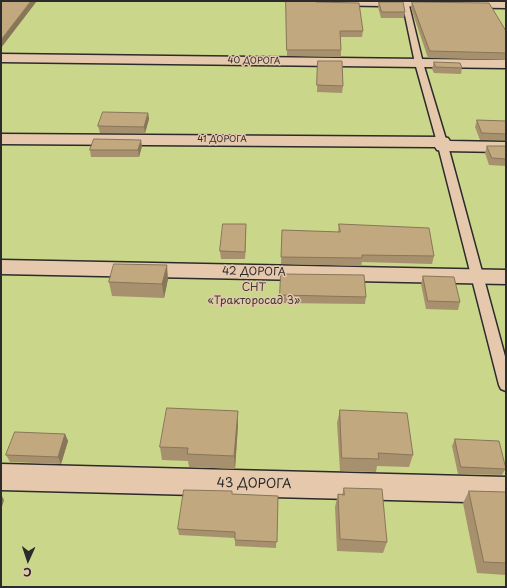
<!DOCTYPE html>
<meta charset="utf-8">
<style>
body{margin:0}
#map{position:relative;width:507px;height:588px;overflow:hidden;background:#e6c8ad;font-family:"Playpen Sans",sans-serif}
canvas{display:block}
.frame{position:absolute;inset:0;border:2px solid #2b2b2b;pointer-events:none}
.north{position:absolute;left:8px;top:540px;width:40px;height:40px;-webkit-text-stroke:3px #e6c8ad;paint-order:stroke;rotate:183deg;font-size:11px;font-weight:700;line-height:16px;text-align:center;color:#2b2b2b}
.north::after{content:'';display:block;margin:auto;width:14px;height:18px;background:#2b2b2b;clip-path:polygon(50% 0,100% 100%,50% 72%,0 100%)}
</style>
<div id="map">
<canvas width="507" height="588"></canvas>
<div class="frame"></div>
<div class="north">С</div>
</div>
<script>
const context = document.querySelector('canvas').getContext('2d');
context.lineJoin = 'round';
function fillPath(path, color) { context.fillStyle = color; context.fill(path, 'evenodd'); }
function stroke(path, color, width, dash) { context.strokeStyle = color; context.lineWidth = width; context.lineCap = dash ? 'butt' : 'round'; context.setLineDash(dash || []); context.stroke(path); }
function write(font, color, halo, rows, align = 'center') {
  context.font = font + ' "Playpen Sans",sans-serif'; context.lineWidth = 3; context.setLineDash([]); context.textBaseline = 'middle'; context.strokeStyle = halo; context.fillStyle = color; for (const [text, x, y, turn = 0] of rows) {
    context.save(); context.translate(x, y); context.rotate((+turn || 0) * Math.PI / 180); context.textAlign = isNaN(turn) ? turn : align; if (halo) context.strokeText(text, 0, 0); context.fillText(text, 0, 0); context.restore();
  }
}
const green = new Path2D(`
 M1,1H506V587H1Z`);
const service = new Path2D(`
 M402,1H408L423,63L448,146L506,360V391L501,389L499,385L438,146L415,63Z`);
const minor = new Path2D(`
 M312,1H506V8L318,5L314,4Z
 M1,54L506,60V68L1,62Z
 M1,134L442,137L448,138L450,141L506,142V152L443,151L437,150L435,147L1,144Z
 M1,260L506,270V284L1,274Z
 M1,464L506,477V503L1,490Z`);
const wall = new Path2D(`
 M286,1L316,2L363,31L362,37H341V57L287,56Z
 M379,2L405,12L404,18H381L378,7Z
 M412,2L506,31V60L428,58L411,8Z
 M318,61L343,86L342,93L317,92Z
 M434,62L462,68L461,74L434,73L432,69Z
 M148,113L149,119L145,133H100L98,126Z
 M477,120L506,121V140H480L475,127Z
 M142,146L139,157H91L90,150Z
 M487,146H506V166L489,165L485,153Z
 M246,224L245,259H221L220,251Z
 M339,224L434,256L432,264L362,262L361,266L281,264L282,230L338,232Z
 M281,274L366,297L365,304L280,303Z
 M423,276L460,302L458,310L426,309L421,284Z
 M168,279L164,298L112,296L109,282Z
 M340,410L413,455L409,467L377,466L376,472L340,471L337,423Z
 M238,411V425L235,469L189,467L188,461L162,460L160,447Z
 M65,434L68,441L61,464L10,462L6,455Z
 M455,439L506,468L502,475L458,474L452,446Z
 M344,488L387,542L383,553L337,551L335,507L338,494L342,495Z
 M232,491V494L278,496L276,548L235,546V538L179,535L178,529Z
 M469,491L506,492V575L477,573L463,503Z`);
const shadedWall = new Path2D(`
 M31,1H37L1,48V40Z
 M148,113L149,119L145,133L144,127Z
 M141,140L142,146L139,157L138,150Z
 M246,224V231L245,259V252Z
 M167,265L168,279L164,298L162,284Z
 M238,411V425L235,469L234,456Z
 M65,434L68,441L61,464L58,457Z
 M1,494L4,500L1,510Z`);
const building = new Path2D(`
 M1,1H31L1,40Z
 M286,1H315L316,2L359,3L363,31H340L341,50H287Z
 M379,2H403L405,12H382Z
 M412,2L489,3L506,31V53L430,51Z
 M318,61H342L343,86L317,85Z
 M434,62L460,63L462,68L436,67Z
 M103,112L148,113L144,127L98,126Z
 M477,120L506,121V134L482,133Z
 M94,139L141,140L138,150H90Z
 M487,146H506V159L492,158Z
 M223,224H246L245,252L220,251Z
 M339,224L429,228L434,256L362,255V258L281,257L282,230L340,232Z
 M114,264L167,265L162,284L109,282Z
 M281,274L364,275L366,297L280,295Z
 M423,276L454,277L460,302L428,301Z
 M167,408L238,411L234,456L187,454L188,448L160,447Z
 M340,410L407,413L413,455L378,453L379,459L342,458Z
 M15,432L65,434L58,457L6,455Z
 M455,439L499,441L506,469L461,467Z
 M344,488L382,489L387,542L340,539L338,494L344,495Z
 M184,490L232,491V494L278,496L277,542L235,540V532L178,529Z
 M469,491L506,492V563L484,562Z`);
const farStreetnames = [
 ["40 ДОРОГА",254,61,1],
 ["41 ДОРОГА",222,140]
];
const streetNames = [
 ["42 ДОРОГА",254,272,1]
];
const parkNames = [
 ["СНТ",254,288],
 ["«Тракторосад 3»",254,301]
];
const nearStreetnames = [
 ["43 ДОРОГА",254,484,1]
];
fillPath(green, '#cad689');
stroke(service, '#2b2b2b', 3);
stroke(minor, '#2b2b2b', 3);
fillPath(service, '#e6c8ad');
fillPath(minor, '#e6c8ad');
fillPath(wall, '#a7906d');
fillPath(shadedWall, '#887659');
fillPath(building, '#c2a87f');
stroke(building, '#887659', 1);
write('9px', '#2b2b2b', '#e6c8ad', farStreetnames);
write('11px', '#2b2b2b', '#e6c8ad', streetNames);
write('11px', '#3b3c34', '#e6c8ad', parkNames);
write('13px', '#2b2b2b', '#e6c8ad', nearStreetnames);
</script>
